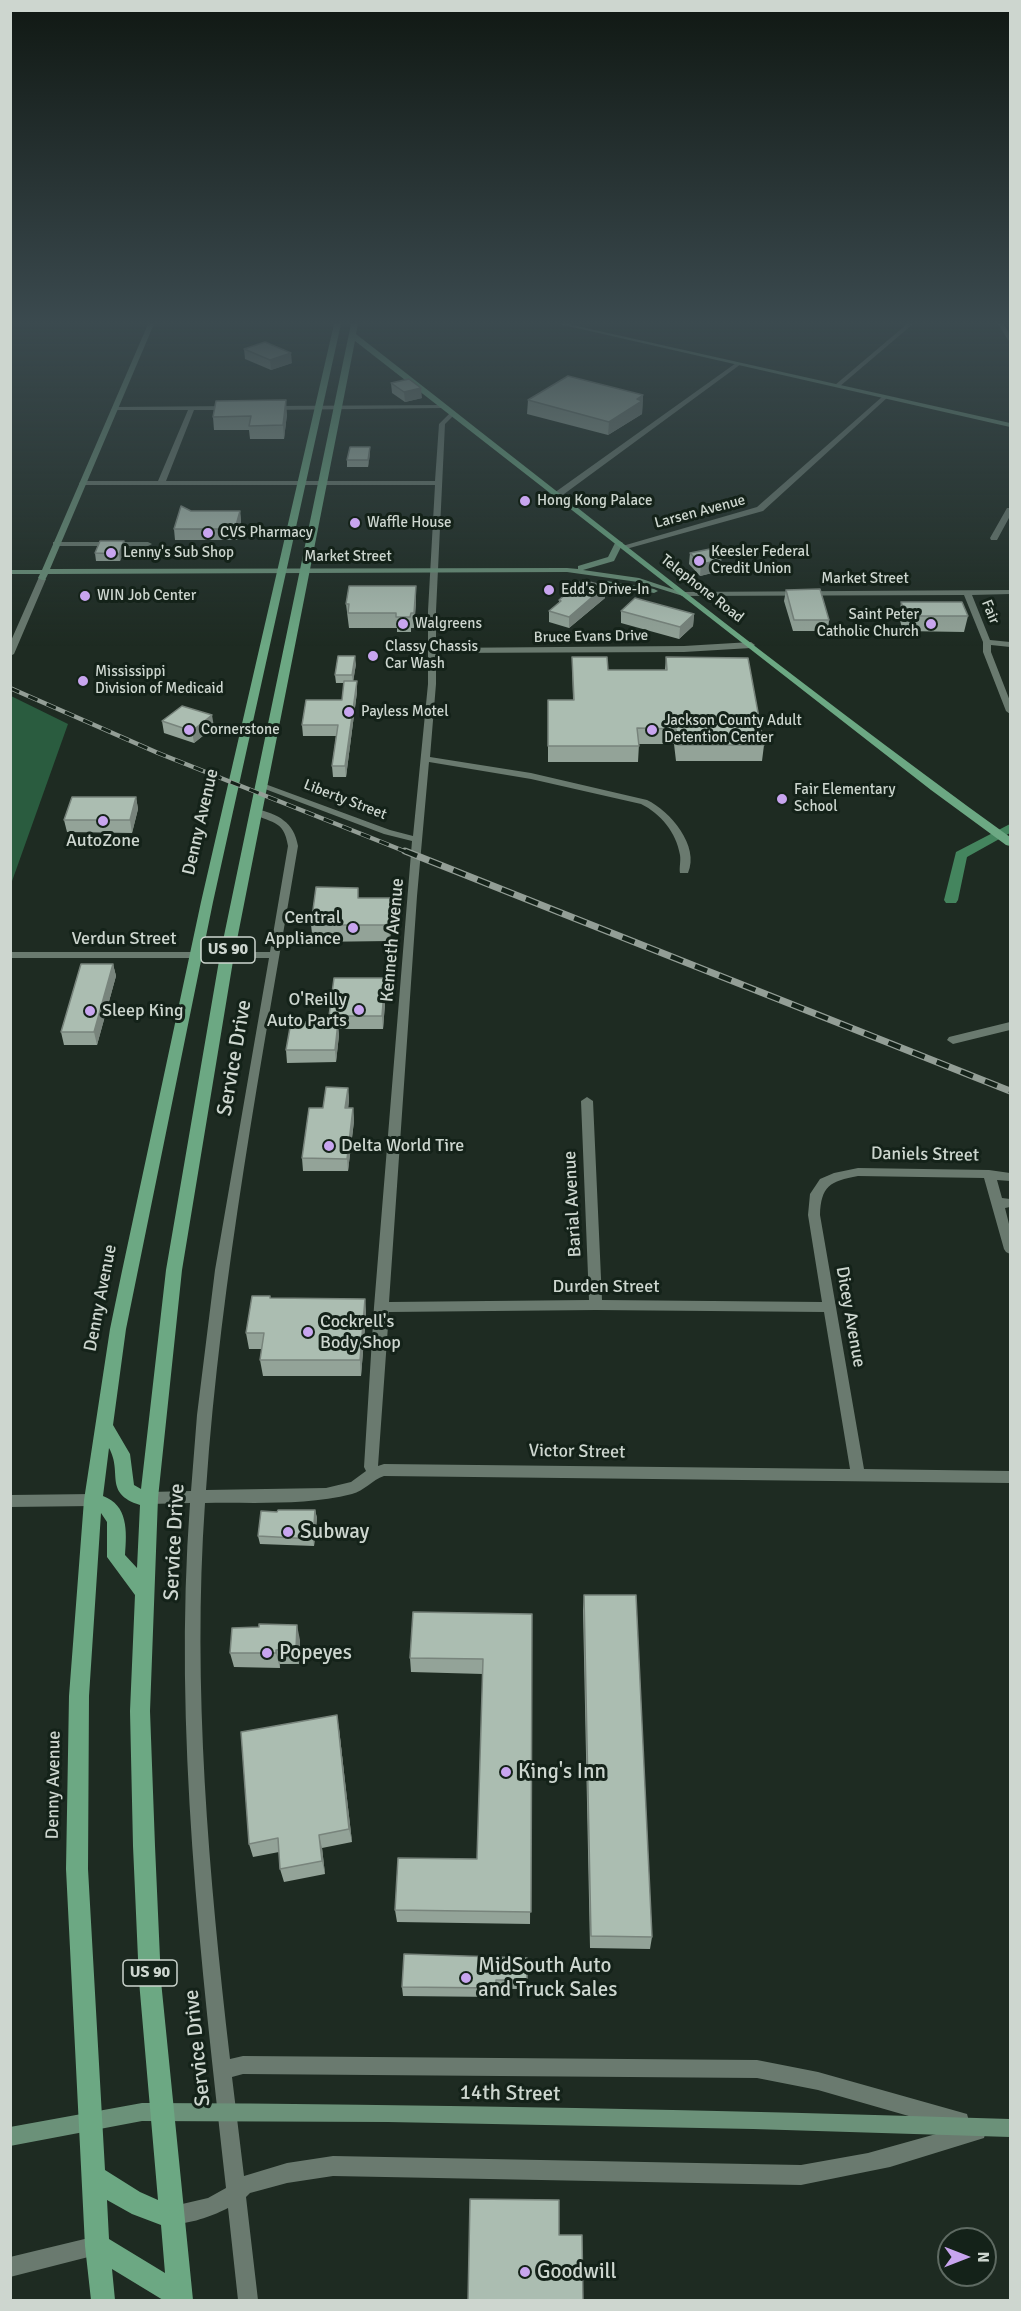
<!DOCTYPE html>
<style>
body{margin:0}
#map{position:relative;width:1021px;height:2311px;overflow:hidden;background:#1e2b22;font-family:Signika,sans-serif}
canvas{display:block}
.frame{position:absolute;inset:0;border:12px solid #cdd6cf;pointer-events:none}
.north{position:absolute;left:937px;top:2227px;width:60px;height:60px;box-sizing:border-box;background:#142219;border:2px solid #5e6a62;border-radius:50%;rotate:90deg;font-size:16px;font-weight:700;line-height:24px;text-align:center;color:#cdd6cf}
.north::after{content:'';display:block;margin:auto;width:21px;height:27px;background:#c8a5ef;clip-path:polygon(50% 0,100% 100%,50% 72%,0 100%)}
</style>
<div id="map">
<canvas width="1021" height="2311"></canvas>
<div class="frame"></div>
<div class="north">N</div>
</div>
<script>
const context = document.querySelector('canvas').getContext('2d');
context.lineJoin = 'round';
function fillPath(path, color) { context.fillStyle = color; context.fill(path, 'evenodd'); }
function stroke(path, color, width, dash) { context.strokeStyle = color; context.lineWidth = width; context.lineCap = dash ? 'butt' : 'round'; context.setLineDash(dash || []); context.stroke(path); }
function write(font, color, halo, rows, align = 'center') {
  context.font = font + ' Signika,sans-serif'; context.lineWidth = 6; context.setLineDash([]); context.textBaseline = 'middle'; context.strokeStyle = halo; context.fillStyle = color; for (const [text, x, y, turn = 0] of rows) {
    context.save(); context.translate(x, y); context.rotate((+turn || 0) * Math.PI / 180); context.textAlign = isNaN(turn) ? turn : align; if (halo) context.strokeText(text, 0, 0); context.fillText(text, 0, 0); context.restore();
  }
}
const green = new Path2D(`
 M11,696L68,724L11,884Z`);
const canal = new Path2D(`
 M1010,824V833L967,857L958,900L956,903H946L944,900L956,852Z`);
const street = new Path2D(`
 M907,324H913L839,387H835V385Z
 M998,324H1004L1010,335V341L1008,340Z
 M736,363L741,364L560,497H554V493Z
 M883,396L888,397L763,511L626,549L619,547L757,507Z
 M442,405L445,407L444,408L270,410L267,408L270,406Z
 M115,407L231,406L234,408L231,410H194L166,481H435L439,424L450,413H454V415L445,424L436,611V648L684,646L751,642L755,645L751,648L684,652L436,653V684L430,757L531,773L647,800C670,811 700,846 688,873H680C679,868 681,861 680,855C676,832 661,814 641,804L531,779L429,762L417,896L389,1302L589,1300L581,1101L587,1097L593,1101L602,1300L822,1302L808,1215L810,1194L820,1179L834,1173L858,1168L989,1170L1010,1173V1181L997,1180L1002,1198L1010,1199V1207L1005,1208L1010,1228V1254L1006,1252L1004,1249L984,1178L858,1176C830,1181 821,1186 820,1215L864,1469L1010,1471V1483L384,1476C372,1480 364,1491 352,1494C305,1506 253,1502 205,1503C192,1687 209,1876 230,2059L243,2056L757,2060L818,2072L960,2112L967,2114L969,2121L968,2124L977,2122L984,2124L986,2131L984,2138L890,2167L801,2185L333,2176L287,2183L250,2193L246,2197L258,2300H238L228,2208C213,2216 181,2228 165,2222L162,2215L165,2208L208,2198L226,2188C201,1961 173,1732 190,1503L149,1504L144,1502L142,1498L144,1494L149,1492L191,1491L197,1415L215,1270L269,958H10V952H270L288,846C284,818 269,824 251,812L256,809C278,814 294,822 298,846C262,1060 221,1274 206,1490L326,1488L351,1482L366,1471L364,1467L374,1307L412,841L384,834L257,786L259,784H265L390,830L413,836L428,684V611L435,485H80L79,483L83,481H158L188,410H113V408ZM596,1310L824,1312L850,1469L384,1464L378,1466L389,1312ZM243,2074L757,2078L818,2090L954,2129L868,2153L801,2165L333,2156L287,2163L244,2176L232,2077Z
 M1007,508H1010V516L997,540H991L990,538Z
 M53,542H148L152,544L148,546H53Z
 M39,577L46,579L14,654L10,656V643Z
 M1010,590V594L972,595L990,640L1010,642V647L991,645V652L1010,701V714L1006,711L983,652V642L964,595L683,596L679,594L683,592Z
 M1010,1022V1030L953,1044L947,1040L949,1037Z
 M93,1494L98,1496L100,1500L98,1504L93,1506L10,1507V1495Z
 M97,2236L104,2239L107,2246L104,2253L10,2277V2257Z`);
const secondary = new Path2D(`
 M148,324H154L50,569L567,568L578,569V566L608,557L615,543L619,541L623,543L614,561L583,570L639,578L687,594L683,596L638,582L567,572L48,574L45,580H42L38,578L40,574H10V570H42Z
 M559,324H568L1010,423V427Z
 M607,581L654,589L658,591L654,593L610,585H607Z
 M142,2103C431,2104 721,2110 1010,2119V2137L753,2129L388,2122L142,2121L10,2146V2127Z`);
const primary = new Path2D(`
 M334,324H341L213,902L126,1329L113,1425L130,1454L134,1485L141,1489L166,1270L220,955L351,324H358L356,334C573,503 787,676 1010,837V846L1006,845L931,790L355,341L234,955L182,1270L158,1498L150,1711L155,1846L161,1981L193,2300H163L112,2269L115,2300H91L85,2246L66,1869L69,1696L84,1500L110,1329L122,1271L201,902ZM109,1448C123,1473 103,1493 140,1505L137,1568L125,1555C127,1531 128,1505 103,1496ZM101,1513L107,1522V1557L135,1595L130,1711L133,1846L139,1981L158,2200L140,2192L105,2170L88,1869L89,1696ZM107,2200L132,2214L161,2225L165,2273L109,2239Z`);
const railFar1 = new Path2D(`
 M10,688L158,753L409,853`);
const rail = new Path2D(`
 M405,851L1010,1091`);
const wall = new Path2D(`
 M244,349L292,363L271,370L245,359Z
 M391,383L422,398L405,402L392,393Z
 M643,395L642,414L608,435L527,414L528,400Z
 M287,414L284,439H250L249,430H214L213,417Z
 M370,447V454L368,467H347V460Z
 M191,511H240L241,522L237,540H175L174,529Z
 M124,541L125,548L120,561H96L95,553Z
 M690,553L720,571L700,576L689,564Z
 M416,586V602L414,628H411V632H397V628H349L346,604Z
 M605,586V598L569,628L549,622V611L559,603V600Z
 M786,590L829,620L828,631H793L784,601Z
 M901,602L968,616L964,632L903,631L899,617Z
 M621,611L694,614L693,626L679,639L621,623Z
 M572,657L608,670H665L666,657L764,745L762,761H676L674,744H639L638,762H548V700H573Z
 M356,664L353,681L357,692L346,777H333L332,766L336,736H303L302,725L342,700L344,683H336L335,675Z
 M162,721L214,727L194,743L164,733Z
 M136,797L138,809L132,833L67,832L64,820Z
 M359,898H391L392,914L390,941L313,942L311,925Z
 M113,964L116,976L97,1045H64L61,1032Z
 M385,978L386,991L383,1029H338L339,1035L336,1062L287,1063L286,1050L330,1022L329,1016Z
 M348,1088L349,1100L348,1108H353L354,1121L348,1171H303L302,1158L323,1108Z
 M270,1298L365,1299L366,1315L361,1376H263L260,1360L262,1349H249L246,1333Z
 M315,1510L317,1518L314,1546L260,1544L258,1536L277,1512Z
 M584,1595L652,1937L650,1949L590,1948L583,1610Z
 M532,1614L530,1924L397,1922L395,1910L477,1859L483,1674L411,1672L410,1658Z
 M300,1640L299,1664H280V1668L234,1667L230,1653Z
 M339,1729L352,1842L322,1848L325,1874L284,1882L280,1869L279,1852L253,1857L249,1844Z
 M527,1958V1989H497L496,1997L403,1996L402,1987Z`);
const shadedWall = new Path2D(`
 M291,353L292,363L271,370L270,360Z
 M421,388L422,398L405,402L404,392Z
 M643,395L642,414L608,435L609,422Z
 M286,400L287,414L284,439L283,425Z
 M370,447V454L368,467V460Z
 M240,511L241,522L237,540L235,529Z
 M124,541L125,548L120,561L119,554Z
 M721,560L720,571L700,576L701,564Z
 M416,586V602L414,628V613Z
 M605,586V598L569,628V617Z
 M694,614L693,626L679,639L680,627Z
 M355,656L356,664L353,683L352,675Z
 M357,681V692L346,777L345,766Z
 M212,715L214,727L194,743L192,731Z
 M136,797L138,809L132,833L130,820Z
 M391,898L392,914L390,941L389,925Z
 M113,964L116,976L97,1045L94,1032Z
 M385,978L386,991L383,1029L382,1016Z
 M338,1022L339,1035L336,1062L335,1050Z
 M348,1088L349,1100L347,1121L345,1108Z
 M353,1108L354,1121L348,1171L347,1159Z
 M365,1299L366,1315L361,1376L360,1360Z
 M315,1510L317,1518L314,1546L313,1539Z
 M297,1625L300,1640L299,1664L296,1649Z
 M276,1650L280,1664V1668L276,1653Z
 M337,1715L339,1729L352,1842L349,1829Z
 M319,1835L322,1848L325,1874L322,1861Z`);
const building = new Path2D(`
 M265,342L291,353L270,360L244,349Z
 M568,376L643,395L637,399L642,401L609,422L528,400Z
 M409,379L421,388L404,392L391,383Z
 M286,400L283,425L249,426L251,416L213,417L216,401Z
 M350,447H370L368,460H347Z
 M181,506L191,511H240L235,529H174Z
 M100,541H124L119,554L95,553Z
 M710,549L721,560L701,564L690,553Z
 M582,580L605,586L569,617L549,611L561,601L559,600Z
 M349,586H416L414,613H411L410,617H396V613H348L349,604H346Z
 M820,589L829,620H794L786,590Z
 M635,598L694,614L680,627L621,611Z
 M901,602H962L968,616H906Z
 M338,656H355L352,675H335Z
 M572,657H607L608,670H667L666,657L748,658L764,745H678L676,729L637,728L639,746H548V700H574Z
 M344,681H357L345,766H332L338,725H302L306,700H342Z
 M182,706L212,715L192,731L162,721Z
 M72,797H136L130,820H64Z
 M316,887L358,888V898H391L389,925H311Z
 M81,964H113L94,1032H61Z
 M334,978H385L382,1016H329Z
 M291,1022H338L335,1050H286Z
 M326,1087L348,1088L345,1108H353L347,1159L302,1158L309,1108H323Z
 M252,1296H270V1298L365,1299L360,1360H260L264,1333H246Z
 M278,1510H315L313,1539L258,1536L261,1511L277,1512Z
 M584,1595H636L652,1937L591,1936Z
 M413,1612L532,1614L531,1912L395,1910L398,1858L477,1859L483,1659L410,1658Z
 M259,1624L297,1625L296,1649L276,1650V1653H230L232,1628L259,1627Z
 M337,1715L349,1829L319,1835L322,1861L280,1869L278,1838L249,1844L241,1732Z
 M404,1954L527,1958V1980H496V1988L402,1987Z
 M470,2199L559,2200V2235H582L583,2301H468Z`);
const markers = [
 [525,501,6,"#c8a5ef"],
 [355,523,6,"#c8a5ef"],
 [208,533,6,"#c8a5ef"],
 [111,553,6,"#c8a5ef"],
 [699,561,6,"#c8a5ef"],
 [549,590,6,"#c8a5ef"],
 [85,596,6,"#c8a5ef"],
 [403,624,6,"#c8a5ef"],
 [931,624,6,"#c8a5ef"],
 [373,656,6,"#c8a5ef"],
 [83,681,6,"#c8a5ef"],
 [349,712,6,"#c8a5ef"],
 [189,730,6,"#c8a5ef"],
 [652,730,6,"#c8a5ef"],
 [782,799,6,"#c8a5ef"],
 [103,821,6,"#c8a5ef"],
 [353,928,6,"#c8a5ef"],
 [359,1010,6,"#c8a5ef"],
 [90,1011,6,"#c8a5ef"],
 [329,1146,6,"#c8a5ef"],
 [308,1332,6,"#c8a5ef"],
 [288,1532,6,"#c8a5ef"],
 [267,1653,6,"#c8a5ef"],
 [506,1772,6,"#c8a5ef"],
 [466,1978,6,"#c8a5ef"],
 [525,2272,6,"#c8a5ef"]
];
const farPoinames = [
 ["Hong Kong Palace",537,501],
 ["Waffle House",367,523],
 ["CVS Pharmacy",220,533],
 ["Keesler Federal",711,552],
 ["Credit Union",711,569],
 ["Lenny's Sub Shop",123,553],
 ["Edd's Drive-In",561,590],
 ["WIN Job Center",97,596],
 ["Saint Peter",919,615,"right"],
 ["Catholic Church",919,632,"right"],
 ["Walgreens",415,624],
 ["Classy Chassis",385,647],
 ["Car Wash",385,664],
 ["Mississippi",95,672],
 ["Division of Medicaid",95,689],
 ["Payless Motel",361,712],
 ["Jackson County Adult",664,721],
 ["Detention Center",664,738],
 ["Cornerstone",201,730],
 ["Fair Elementary",794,790],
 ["School",794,807]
];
const farStreetnames = [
 ["Larsen Avenue",700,512,-15],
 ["Market Street",348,557],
 ["Market Street",865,579],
 ["Telephone Road",702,589,38],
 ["Fair",990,612,68],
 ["Bruce Evans Drive",591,637,-1],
 ["Liberty Street",345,800,21]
];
const shields = [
 [228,950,54],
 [150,1973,54]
];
const shieldNames = [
 ["US 90",228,950],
 ["US 90",150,1973]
];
const streetNames = [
 ["Denny Avenue",201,822,-77],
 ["Verdun Street",124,939],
 ["Kenneth Avenue",393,940,-85],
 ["Daniels Street",925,1155,1],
 ["Barial Avenue",573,1204,-93],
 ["Durden Street",606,1287],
 ["Denny Avenue",101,1298,-79],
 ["Dicey Avenue",850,1317,80],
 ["Victor Street",577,1452,1],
 ["Denny Avenue",54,1785,-89]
];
const poiNames = [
 ["AutoZone",103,841,"center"],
 ["Central",341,918,"right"],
 ["Appliance",341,939,"right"],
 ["O'Reilly",347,1000,"right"],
 ["Auto Parts",347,1021,"right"],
 ["Sleep King",102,1011],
 ["Delta World Tire",341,1146],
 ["Cockrell's",320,1322],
 ["Body Shop",320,1343]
];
const nearStreetnames = [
 ["Service Drive",235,1058,-80],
 ["Service Drive",175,1542,-87],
 ["Service Drive",198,2048,-96],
 ["14th Street",510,2094,1]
];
const nearPoinames = [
 ["Subway",300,1532],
 ["Popeyes",279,1653],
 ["King's Inn",518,1772],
 ["MidSouth Auto",478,1966],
 ["and Truck Sales",478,1990],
 ["Goodwill",537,2272]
];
fillPath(green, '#2a5c3f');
fillPath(canal, '#44855e');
fillPath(street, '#6a7a6f');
fillPath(secondary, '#6b9179');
fillPath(primary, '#6ca883');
stroke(railFar1, '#939e96', 4.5);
stroke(rail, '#939e96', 7);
stroke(railFar1, '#142219', 3, [10]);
stroke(rail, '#142219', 4.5, [13]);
fillPath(wall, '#93a398');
fillPath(shadedWall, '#78847c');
fillPath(building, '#abbdb1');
stroke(building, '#78847c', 1.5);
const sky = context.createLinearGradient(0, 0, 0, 647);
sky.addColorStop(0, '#101813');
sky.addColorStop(0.5, '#3b4a4f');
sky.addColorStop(1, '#3b4a4f00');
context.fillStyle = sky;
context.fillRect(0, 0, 1021, 647);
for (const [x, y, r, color] of markers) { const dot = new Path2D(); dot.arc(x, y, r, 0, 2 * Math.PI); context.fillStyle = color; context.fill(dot); stroke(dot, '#142219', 2); }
write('15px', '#cdd6cf', '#142219', farPoinames, 'left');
write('15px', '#cdd6cf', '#142219', farStreetnames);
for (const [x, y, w] of shields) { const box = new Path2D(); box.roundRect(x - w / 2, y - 13, w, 26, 4.5); context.fillStyle = '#142219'; context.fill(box); stroke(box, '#cdd6cf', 1.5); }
write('bold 16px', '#cdd6cf', null, shieldNames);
write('18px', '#cdd6cf', '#142219', streetNames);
write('18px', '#cdd6cf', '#142219', poiNames, 'left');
write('21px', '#cdd6cf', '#142219', nearStreetnames);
write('21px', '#cdd6cf', '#142219', nearPoinames, 'left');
</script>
